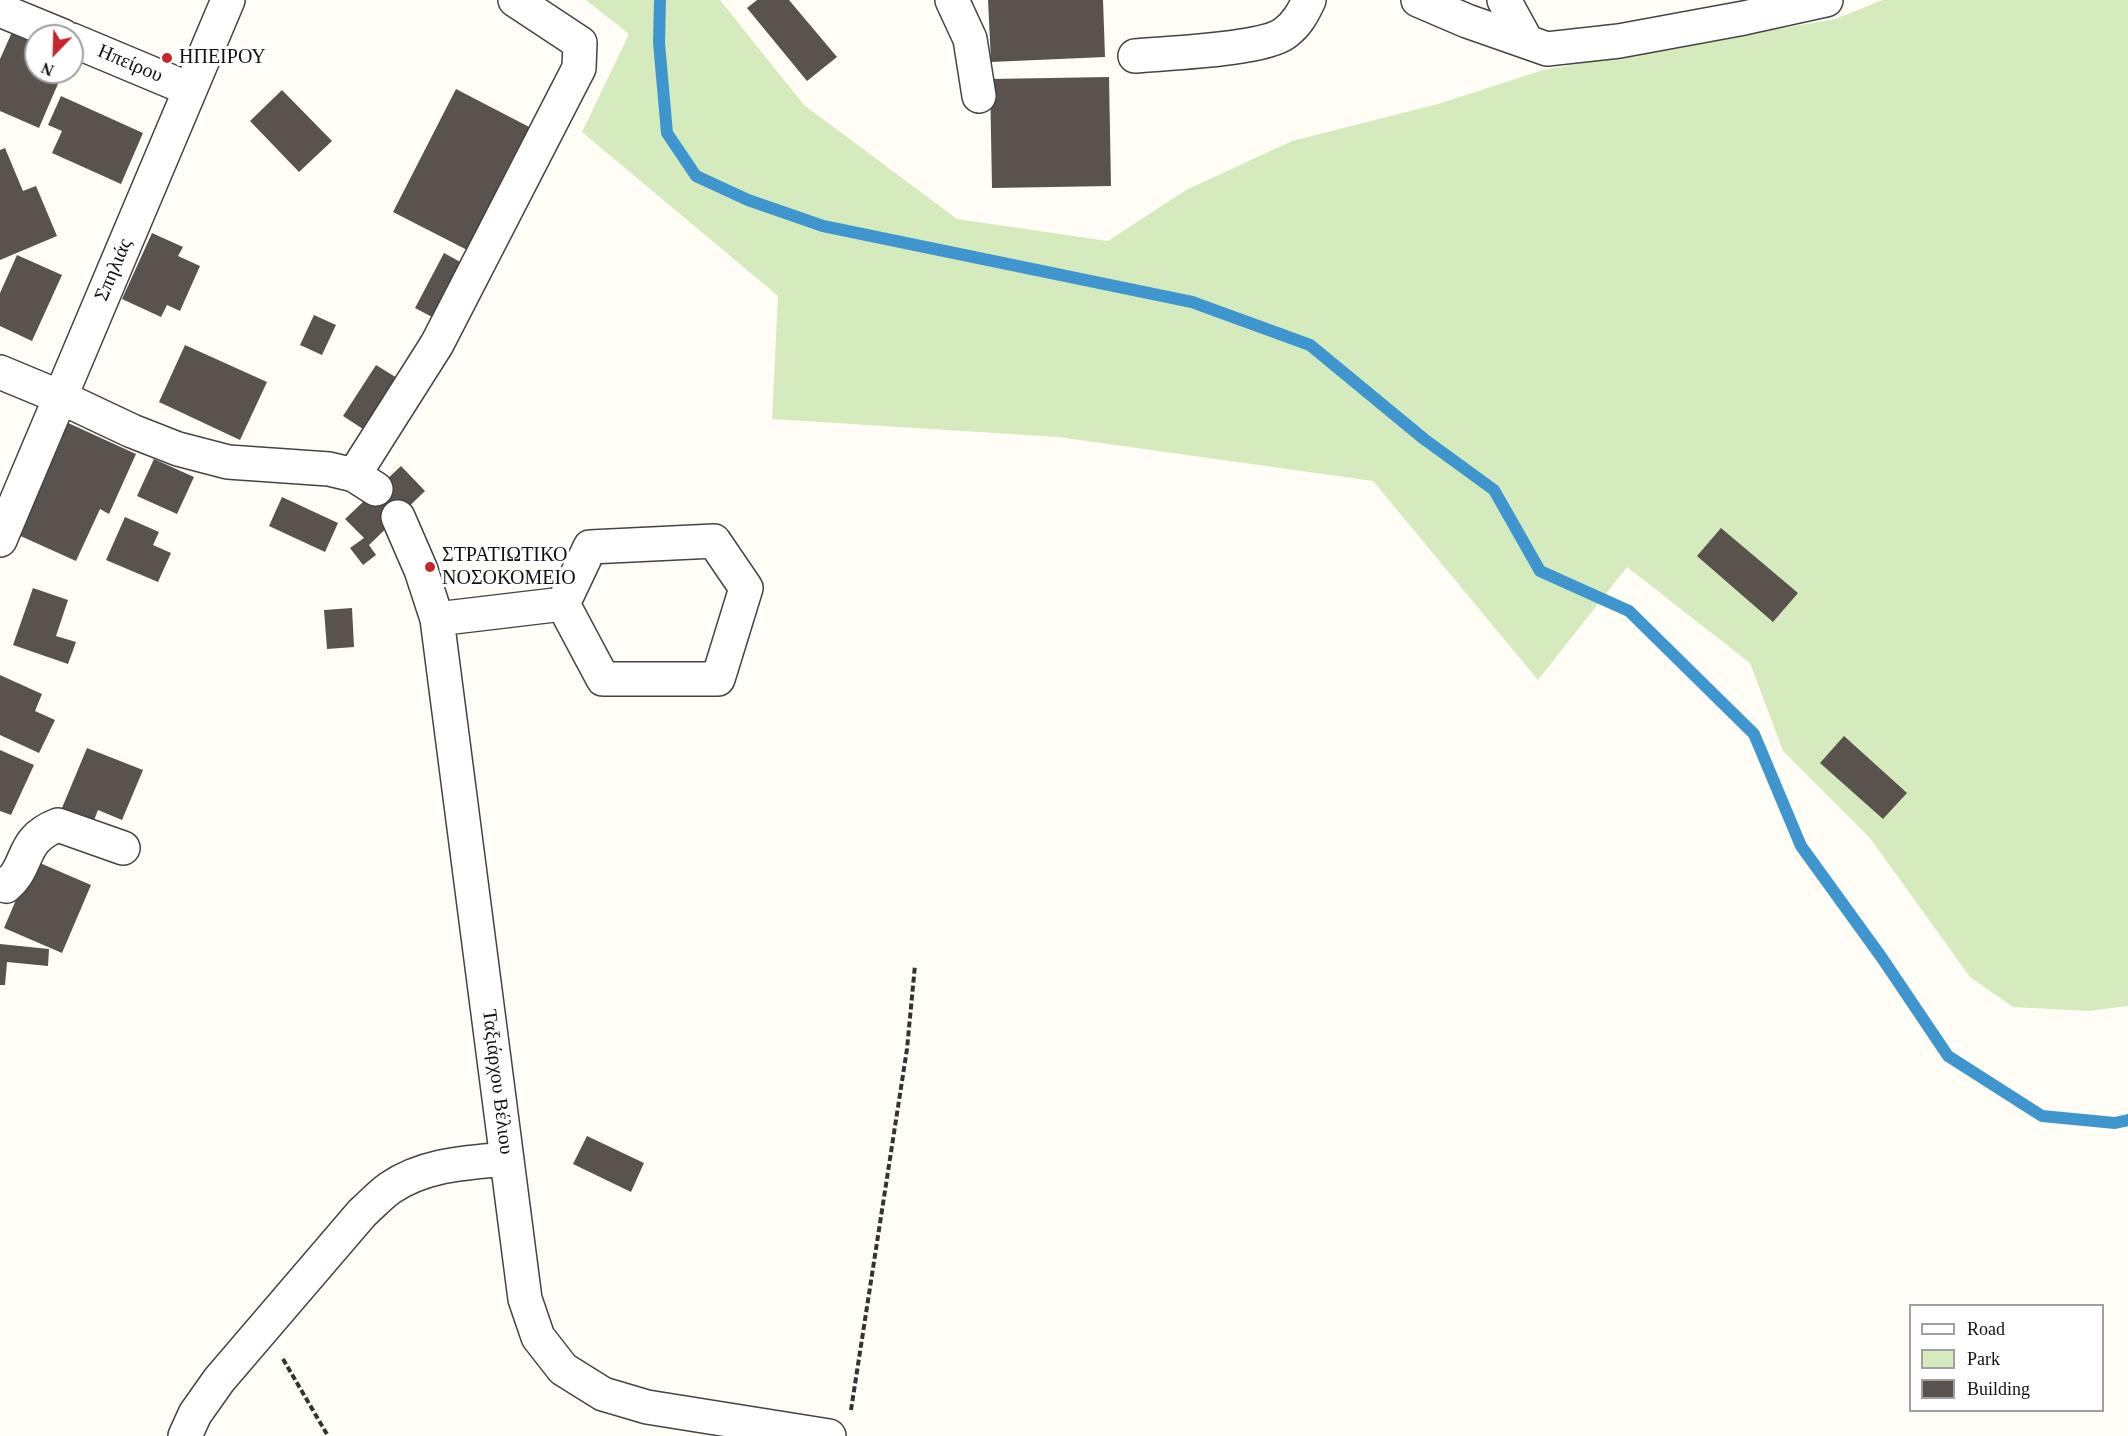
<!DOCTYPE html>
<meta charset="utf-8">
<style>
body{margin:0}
#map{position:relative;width:2128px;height:1436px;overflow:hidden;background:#fffdf5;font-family:Georgia,serif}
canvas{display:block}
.legend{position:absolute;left:1909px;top:1304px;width:195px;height:108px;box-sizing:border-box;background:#fff;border:2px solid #a0a0a0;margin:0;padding:8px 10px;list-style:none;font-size:18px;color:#111}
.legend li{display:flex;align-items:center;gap:12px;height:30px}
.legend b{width:30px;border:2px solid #a0a0a0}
.north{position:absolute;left:24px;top:24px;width:60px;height:60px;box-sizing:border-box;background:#fff;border:2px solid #a0a0a0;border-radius:50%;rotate:203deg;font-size:16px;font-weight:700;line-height:24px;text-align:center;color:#111}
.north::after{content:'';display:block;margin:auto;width:21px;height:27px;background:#c4262e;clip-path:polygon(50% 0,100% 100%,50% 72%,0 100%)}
</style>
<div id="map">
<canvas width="2128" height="1436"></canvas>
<ul class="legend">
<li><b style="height:8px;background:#fff"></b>Road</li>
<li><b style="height:16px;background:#d5ebbd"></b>Park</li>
<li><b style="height:16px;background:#5a524d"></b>Building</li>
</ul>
<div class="north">N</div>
</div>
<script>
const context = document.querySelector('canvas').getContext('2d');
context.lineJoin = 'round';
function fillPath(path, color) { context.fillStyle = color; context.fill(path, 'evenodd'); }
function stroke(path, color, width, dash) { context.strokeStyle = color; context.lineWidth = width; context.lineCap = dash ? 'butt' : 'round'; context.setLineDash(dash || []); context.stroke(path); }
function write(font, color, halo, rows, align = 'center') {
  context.font = font + ' Georgia,serif'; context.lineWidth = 6; context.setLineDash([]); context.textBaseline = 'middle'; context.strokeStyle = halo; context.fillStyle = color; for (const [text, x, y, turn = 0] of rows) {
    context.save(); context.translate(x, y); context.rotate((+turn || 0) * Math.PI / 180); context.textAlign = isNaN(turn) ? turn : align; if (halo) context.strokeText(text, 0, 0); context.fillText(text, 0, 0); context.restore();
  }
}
const green = new Path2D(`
 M586,0H720L804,105L957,219L1108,241L1186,190L1292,141L1438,104L1543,70L1835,19L1883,0H2128V1006L2089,1011L2013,1007L1970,977L1870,838L1783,751L1750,663L1627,567L1538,680L1373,481L1058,437L772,419L778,296L582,132L629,34Z`);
const stream = new Path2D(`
 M660,0L659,43L667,133L696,176L748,200L823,226L1192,302L1310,345L1424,439L1494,490L1540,571L1629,611L1754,734L1801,846L1882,958L1948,1056L2042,1116L2115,1123L2128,1120`);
const building = new Path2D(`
 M757,0H789L837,57L807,81L747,8Z
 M988,0H1103L1105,57L991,62Z
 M13,30L36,40V72H63L39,128L0,111V59Z
 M1109,77L1111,186L992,188L990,79Z
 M456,89L535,130L473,253L393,212Z
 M282,90L332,141L299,172L250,121Z
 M61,96L143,133L121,184L52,153L62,131L48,125Z
 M5,148L23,191L36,186L57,236L0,260V150Z
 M152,233L183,247L178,256L200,266L180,311L167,305L161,317L122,299Z
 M444,253L464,264L434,318L415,308Z
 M17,255L62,275L32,341L0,326V293Z
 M314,315L336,325L322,355L300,345Z
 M185,345L267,382L240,440L159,402Z
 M376,365L402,381L369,433L343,416Z
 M66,422L136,454L109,514L100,509L76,561L16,534Z
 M154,459L194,477L177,514L137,496Z
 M401,466L425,491L369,545L376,555L363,565L350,548L364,538L345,519Z
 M282,497L338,523L325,552L269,526Z
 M125,517L159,532L153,545L171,553L158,582L106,560Z
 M1721,528L1798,593L1773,622L1697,556Z
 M33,588L68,600L56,636L76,642L68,664L13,645Z
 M352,608L354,647L327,649L324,610Z
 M0,675L42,694L35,711L55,720L39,753L0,735Z
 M1844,736L1907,793L1883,819L1820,763Z
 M87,748L143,770L122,820L98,810L91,828L59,815Z
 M0,750L34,765L11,815L0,811Z
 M33,860L91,885L62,953L4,928Z
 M0,944L49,949L48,966L7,962L5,985H0Z
 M587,1136L644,1163L631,1192L573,1164Z`);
const path = new Path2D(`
 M283,1359L328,1436
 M851,1410L907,1049L915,965`);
const minor = new Path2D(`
 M952,0L970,39L979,96
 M1418,0L1467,21L1547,49L1619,41L1744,18L1826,0
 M1504,0L1527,42
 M0,10L63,36
 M72,40L189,89
 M1135,56C1166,53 1263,50 1285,33C1297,24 1303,13 1309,0
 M0,372L60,397L132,431L178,449L228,462L329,469L354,475L376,489
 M354,475L437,344L579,68L580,43L515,0
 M398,517L421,570L437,619L525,1299L538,1337L563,1369L603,1394L647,1407L829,1436
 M0,540L228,0
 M714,541L746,588L718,679H603L563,604L590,547Z
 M437,619L563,604
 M0,884L6,886C31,865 19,840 58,825L123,848
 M185,1436L195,1414L219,1380L362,1213C371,1205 380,1195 390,1188C425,1164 466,1163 507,1159`);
const markers = [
 [167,58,6,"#c4262e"],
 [430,567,6,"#c4262e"]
];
const poiNames = [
 ["ΗΠΕΙΡΟΥ",179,58],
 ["ΣΤΡΑΤΙΩΤΙΚΟ",442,556],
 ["ΝΟΣΟΚΟΜΕΙΟ",442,579]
];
const streetNames = [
 ["Ηπείρου",130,64,23],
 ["Σπηλιάς",114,270,-67],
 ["Ταξιάρχου Βέλιου",497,1082,83]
];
fillPath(green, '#d5ebbd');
stroke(stream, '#3f96cf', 12);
fillPath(building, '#5a524d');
stroke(minor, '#444', 36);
stroke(path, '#333', 4, [6, 3]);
stroke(minor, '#fff', 33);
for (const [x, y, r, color] of markers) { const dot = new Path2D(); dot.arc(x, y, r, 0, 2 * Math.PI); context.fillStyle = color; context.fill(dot); stroke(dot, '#fff', 2); }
write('20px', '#111', '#fff', poiNames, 'left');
write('20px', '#111', '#fff', streetNames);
</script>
